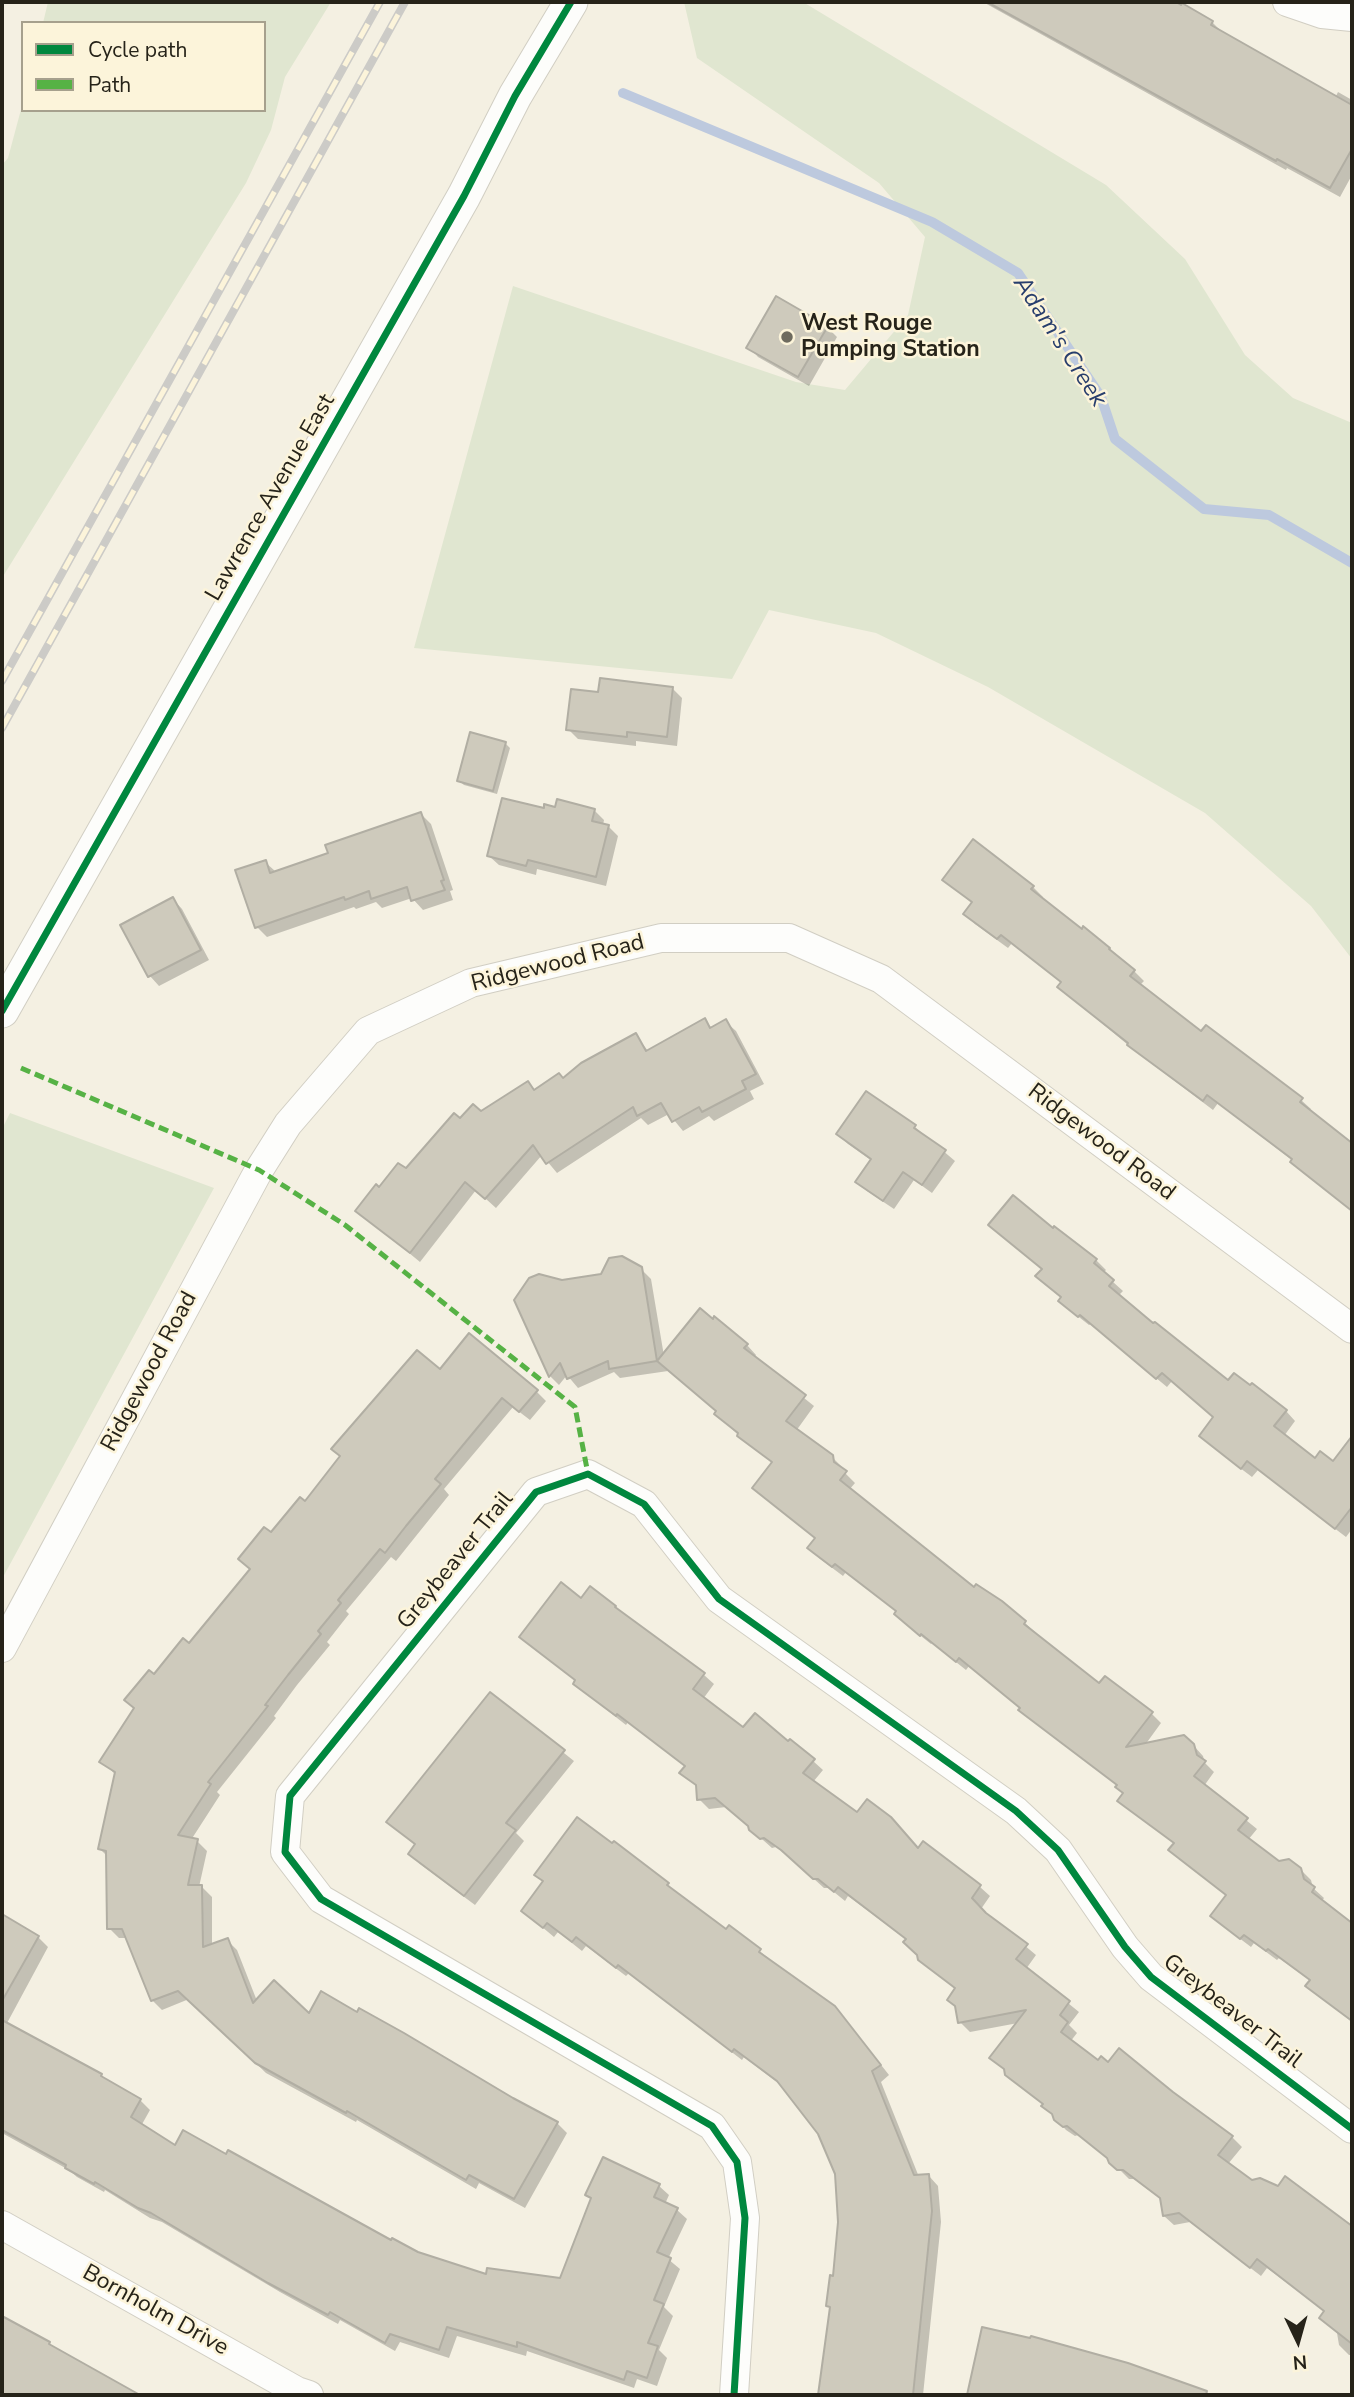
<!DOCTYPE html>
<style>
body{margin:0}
#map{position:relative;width:1354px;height:2397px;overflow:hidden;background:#f4f0e2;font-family:"Nunito Sans",sans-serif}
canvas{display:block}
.frame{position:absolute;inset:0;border:4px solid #262319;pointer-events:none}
.legend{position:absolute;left:21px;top:21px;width:245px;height:91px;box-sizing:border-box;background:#fcf4da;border:2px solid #a6a08d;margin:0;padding:9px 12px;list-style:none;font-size:21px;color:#262319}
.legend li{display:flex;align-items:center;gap:14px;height:35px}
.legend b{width:35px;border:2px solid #a6a08d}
.north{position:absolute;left:1263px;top:2306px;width:70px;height:70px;-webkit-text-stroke:5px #fcf4da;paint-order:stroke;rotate:175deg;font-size:19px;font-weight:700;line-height:28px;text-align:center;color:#262319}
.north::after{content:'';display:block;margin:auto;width:24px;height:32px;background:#262319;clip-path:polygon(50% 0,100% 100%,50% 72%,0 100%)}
</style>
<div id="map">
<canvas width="1354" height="2397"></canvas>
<div class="frame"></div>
<ul class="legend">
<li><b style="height:9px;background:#00873e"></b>Cycle path</li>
<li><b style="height:9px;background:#56b245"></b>Path</li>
</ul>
<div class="north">N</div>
</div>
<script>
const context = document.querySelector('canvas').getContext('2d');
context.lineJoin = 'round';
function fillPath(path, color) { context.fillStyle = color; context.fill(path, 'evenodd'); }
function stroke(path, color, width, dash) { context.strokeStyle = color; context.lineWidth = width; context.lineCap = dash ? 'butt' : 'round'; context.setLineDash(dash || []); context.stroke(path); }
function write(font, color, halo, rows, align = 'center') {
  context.font = font + ' "Nunito Sans",sans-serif'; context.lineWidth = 5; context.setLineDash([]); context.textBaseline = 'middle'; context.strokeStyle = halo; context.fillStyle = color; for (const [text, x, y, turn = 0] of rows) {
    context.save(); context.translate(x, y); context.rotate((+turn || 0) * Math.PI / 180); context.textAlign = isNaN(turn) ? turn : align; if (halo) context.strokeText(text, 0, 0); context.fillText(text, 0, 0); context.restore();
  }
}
const green = new Path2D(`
 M48,2H331L285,77L271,130L246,183L2,578V165L8,158L23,102V110H264V23H43Z
 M684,2H803L1106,185L1185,259L1245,355L1293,398L1352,423V959L1311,906L1205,813L988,687L876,633L769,610L732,679L414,648L513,286L796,382L845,390L908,315L925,237L879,183L697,58Z
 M10,1113L214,1188L2,1579V1129Z`);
const shadow = new Path2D(`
 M983,2H1178L1212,22L1222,32L1335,98L1338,92L1352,100V175L1340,197L1287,168L1286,170Z
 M827,327L837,337L809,386L758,357L749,347Z
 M672,688L682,698L677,746L636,741V746L578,739L568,729L600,694Z
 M505,743L510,748L497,794L464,785L459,781Z
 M558,801L595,811L604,820L603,825L608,826L618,836L606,886L537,869L536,875L499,865L489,856L545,811L556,810Z
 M421,814L431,824L453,890L450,891L453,900L423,910L412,898L382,908L376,902L356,909L354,907L267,937L257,927L265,862L275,871L330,854Z
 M944,880L1033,887L1043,897L1041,899L1082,931L1084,929L1134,971L1144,981L1139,986L1201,1034L1301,1100L1311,1109L1309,1112L1352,1145V1211L1302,1172L1293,1161L1218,1103L1213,1110L1139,1054L1070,997L1062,983L1012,943L1008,948L975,924L966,914L973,904Z
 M173,899L182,909L209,960L159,986L150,976L123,925Z
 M705,1021L713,1029L726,1022L736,1031L764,1084L750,1091L754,1099L714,1121L709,1116L683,1131L669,1114L648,1125L641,1118L557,1173L542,1155L496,1208L476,1190L420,1262L358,1211L380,1189L406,1171L460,1121L481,1113L528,1083L535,1091L564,1080L635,1035L649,1052Z
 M867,1093L915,1127L955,1161L932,1193L914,1180L894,1209L867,1191L857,1182L872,1161L848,1144L838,1134Z
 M990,1225L1096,1260L1106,1270L1103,1273L1123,1291L1118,1296L1228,1383L1286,1411L1295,1421L1284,1436L1315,1460L1333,1463L1343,1451L1352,1459V1529L1346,1537L1258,1470L1252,1477L1211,1446L1201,1436L1215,1417L1172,1381L1167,1387L1091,1324L1089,1325L1070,1310L1043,1270Z
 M641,1269L651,1279L664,1356L715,1319L747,1345L756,1355L754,1358L814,1406L796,1431L831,1456L842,1467L843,1471L855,1483L849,1490L974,1589L1000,1603L1025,1623L1035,1632L1034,1634L1100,1685L1151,1713L1161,1723L1145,1745H1193L1203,1756L1205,1763L1214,1772L1204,1786L1257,1829L1248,1840L1279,1863L1300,1869L1311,1880L1313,1888L1324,1898L1321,1902L1352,1925V2022L1318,1995L1311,1981L1279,1958L1277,1960L1254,1943L1251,1947L1222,1925L1228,1896L1180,1859L1175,1844L1119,1800L1125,1794L1118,1786L1030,1719L1021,1709L969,1666L966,1670L932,1643L931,1644L906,1624L898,1612L846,1572L843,1576L819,1558L810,1548L817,1539L754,1488L773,1463L749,1445L716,1414L718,1412L668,1371L620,1378L614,1372L578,1388L567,1375L559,1385L550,1376L562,1282Z
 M440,1371L536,1391L546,1401L530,1420L513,1407L444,1489L449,1495L416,1536L396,1561L391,1557L346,1611L349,1614L327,1642L330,1645L297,1685L274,1716L276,1718L217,1792L220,1795L191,1840L197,1841L207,1851L199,1887H202L212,1897V1946L227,1940L237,1950L257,2001L309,2016L512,2099L557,2123L567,2133L525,2208L479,2183L476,2189L357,2120L356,2122L266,2073L189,1999L162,2010L152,2000L127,1938H119L109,1928L108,1857L100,1849L116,1775L102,1762L154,1676L189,1646L251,1570L240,1559L305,1503ZM116,1927L131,1930H116Z
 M581,1600L623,1615L704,1675L714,1684L703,1699L744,1729L813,1761L823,1770L813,1782L857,1815L919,1850L923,1843L980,1887L990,1896L981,1909L1036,1955L1026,1969L1079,2012L1069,2025L1077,2033L1070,2042L1098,2063L1108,2064L1172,2093L1232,2137L1242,2147L1228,2164L1251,2181L1343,2221L1352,2230L1342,2244L1352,2252V2355H1349L1339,2345L1337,2333L1321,2318L1326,2312L1267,2268L1261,2276L1190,2222L1174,2225L1164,2216L1162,2200L1134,2179H1129L1110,2160L1078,2135L1075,2136L1066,2130L1044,2105L1018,2084L991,2057L1018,2023L970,2032L960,2022L956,1990L920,1959L907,1940L848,1896L845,1901L829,1888H824L793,1860L776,1847L772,1848L726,1807L709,1809L699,1799L698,1787L682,1773L686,1767L628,1722L626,1725L585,1693L575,1684L577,1681L521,1637Z
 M490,1694L574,1761L516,1833L524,1841L475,1905L420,1864L410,1854L416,1846L388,1822Z
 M615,1843L677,1894L726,1931L729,1927L845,2019L889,2075L881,2082L919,2177L929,2176L938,2186L941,2222L923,2395H820L831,2309L828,2306L835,2277L840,2222L836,2174L820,2133L783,2087L744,2057L742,2060L629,1973L626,1976L586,1946L582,1951L558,1932L554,1937L523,1911L544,1883L536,1875Z
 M2,1916L38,1937L48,1947L6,2025L140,2100L150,2110L141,2126L176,2147L352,2219L418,2254L487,2276L561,2280L659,2186L669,2195L665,2204L677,2210L687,2219L668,2259L680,2269L664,2307L673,2316L659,2350L667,2358L657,2386L637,2379L634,2388L527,2351L526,2356L457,2336L449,2358L400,2342L395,2351L340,2320L338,2324L280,2292L162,2222L150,2218L105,2190L104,2192L77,2177L69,2170L2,2133Z
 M2,2317L49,2344L55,2350L137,2395H2Z
 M983,2329L1127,2365L1203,2395H969Z`);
const stream = new Path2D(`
 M623,93L932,222L1018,273L1101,397L1115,439L1204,509L1269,515L1352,563`);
const building = new Path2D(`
 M987,2H1176L1181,5L1182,3L1213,21L1211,25L1352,105V149L1330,188L1277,159L1276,161Z
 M776,296L828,326L798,377L746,348Z
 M600,678L673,687L667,737L627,732V737L566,730L571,689L598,692Z
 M470,732L506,742L493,791L457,781Z
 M502,798L544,808V804L555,807L557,799L595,809L592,821L609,825L596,877L528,860L526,866L487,856Z
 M421,812L444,880L441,881L445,890L411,901L407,887L371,899L369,891L345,900L344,897L255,928L235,870L266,860L270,873L328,853L325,845Z
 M973,839L1034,886L1031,889L1082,929L1083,926L1110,948L1109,949L1135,970L1130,976L1201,1031L1206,1025L1303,1098L1300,1102L1352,1143V1211L1290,1162L1292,1159L1207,1095L1203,1101L1127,1045L1128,1043L1057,987L1061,982L1001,935L997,939L963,914L972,902L942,880Z
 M173,897L201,950L148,977L120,925Z
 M705,1018L710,1028L726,1019L756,1074L742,1081L746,1089L702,1112L699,1107L672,1122L661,1103L637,1116L633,1107L546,1164L533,1145L485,1199L465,1182L410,1253L355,1211L376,1184L379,1187L398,1163L406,1168L454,1113L460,1118L473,1104L481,1111L528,1081L534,1090L559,1073L563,1078L581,1063L636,1033L646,1051Z
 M866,1091L916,1125L914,1128L946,1150L922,1185L903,1172L883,1201L855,1182L871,1159L836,1134Z
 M1013,1195L1053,1228L1054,1226L1097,1259L1094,1263L1114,1280L1109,1286L1153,1323L1155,1322L1228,1380L1234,1373L1250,1385L1252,1383L1287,1410L1274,1426L1315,1458L1320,1451L1333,1461L1352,1436V1507L1335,1529L1247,1461L1241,1469L1199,1436L1213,1417L1162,1373L1156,1379L1080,1315L1078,1317L1058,1301L1061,1297L1035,1276L1042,1269L988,1225Z
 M622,1256L642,1267L657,1361L700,1308L713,1319L714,1316L748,1344L744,1348L806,1395L786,1421L833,1455L834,1462L847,1471L840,1480L974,1587L976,1584L1002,1601L1026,1621L1024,1624L1099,1683L1105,1676L1153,1712L1126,1747L1184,1735L1194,1744L1197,1755L1206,1761L1194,1776L1248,1818L1238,1830L1279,1861L1289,1859L1301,1868L1304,1879L1315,1887L1312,1892L1352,1923V2021L1305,1986L1310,1980L1268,1949L1266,1951L1244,1935L1240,1939L1210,1916L1226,1895L1168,1850L1174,1843L1117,1801L1123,1793L1115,1787L1117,1785L1018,1710L1020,1708L959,1658L956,1662L921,1634L920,1636L894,1614L896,1611L835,1564L832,1567L807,1548L815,1538L752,1488L772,1462L737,1436L738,1433L714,1414L716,1411L657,1361L609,1369L608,1361L567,1379L560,1363L549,1377L514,1300L529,1278L539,1274L562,1280L601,1274L609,1258Z
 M469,1333L538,1390L519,1412L502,1398L435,1479L441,1484L406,1526L385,1553L380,1549L338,1600L341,1603L318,1631L321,1634L288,1675L265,1705L268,1706L208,1782L211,1784L178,1835L198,1839L188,1885H202L203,1947L228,1938L253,2003L274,1980L309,2013L321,1991L357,2012L359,2008L404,2033L513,2098L558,2122L514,2199L469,2175L466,2180L347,2111L346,2113L255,2063L178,1991L151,2001L122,1929H107L106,1851L98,1849L115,1772L99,1762L134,1708L124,1700L149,1670L154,1674L183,1638L189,1643L250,1569L238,1559L264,1527L271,1532L300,1497L305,1501L340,1456L331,1449L417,1350L440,1369Z
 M561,1582L581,1598L590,1586L616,1606L615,1607L705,1673L693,1689L743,1727L755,1713L788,1741L790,1739L815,1759L803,1773L857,1812L867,1799L891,1817L918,1848L923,1841L981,1885L972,1898L986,1913L1028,1944L1016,1959L1070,2001L1060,2015L1068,2022L1061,2032L1098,2060L1101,2056L1108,2062L1119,2048L1173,2092L1233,2136L1218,2155L1252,2180L1260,2178L1278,2186L1285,2176L1352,2226V2344L1319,2318L1324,2311L1257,2259L1250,2268L1179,2213L1163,2216L1160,2198L1123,2170H1117L1109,2163L1107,2158L1067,2126L1063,2127L1054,2120L1052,2114L1041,2106L1043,2104L1005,2075L1004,2069L989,2058L1026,2010L958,2023L955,2006L947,2000L955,1988L918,1960L917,1955L903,1942L906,1939L838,1887L834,1892L818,1879H813L781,1850L764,1838L760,1839L749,1830L748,1826L715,1798L697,1800L696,1785L679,1773L685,1766L617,1714L616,1716L573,1684L575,1680L519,1637Z
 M490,1692L565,1750L506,1823L516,1830L464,1896L408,1854L415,1844L386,1822Z
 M577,1817L612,1843L614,1841L669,1883L667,1885L726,1929L729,1925L761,1949L759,1952L835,2006L881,2065L872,2071L914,2175L929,2174L932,2211L913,2395H818L830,2307L826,2306L830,2275L833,2276L838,2222L835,2174L818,2134L777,2081L734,2049L732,2052L618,1965L616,1968L576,1937L572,1942L547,1923L543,1928L521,1911L543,1881L534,1875Z
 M2,1914L39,1936L2,2001Z
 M2,2020L102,2074L101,2076L141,2099L131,2117L175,2145L183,2130L226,2154L228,2150L391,2240L392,2238L418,2252L486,2274L487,2268L560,2278L591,2198L585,2195L603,2157L660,2184L654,2197L678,2208L657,2252L671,2258L654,2300L664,2304L648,2343L658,2346L647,2378L627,2371L624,2380L517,2342V2347L447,2327L439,2350L390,2334L385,2343L330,2312L328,2315L268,2283L151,2213L138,2208L95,2182L94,2184L65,2168L66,2165L2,2130Z
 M2,2316L50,2342L49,2344L140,2395H2Z
 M982,2327L1030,2338L1031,2336L1128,2363L1207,2391L1206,2395H967Z`);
const minor = new Path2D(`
 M1287,2L1322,14L1352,17
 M2,1648L259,1170L288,1124L368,1031L471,983L661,938H789L881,979L1352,1329
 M2,2225L297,2391L309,2395
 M734,2395L745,2218L737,2162L712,2126L321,1899L285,1852L290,1796L536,1492L588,1474L644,1504L719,1599L1016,1811L1058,1850L1125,1947L1151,1977L1352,2129`);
const tertiary = new Path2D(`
 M2,1011L464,196L515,96L571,2`);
const rail = new Path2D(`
 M2,681L380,2
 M2,728L405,2`);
const quiet = new Path2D(`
 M21,1068L259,1170L345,1225L575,1407L588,1474`);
const cycleway = new Path2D(`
 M2,1011L464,196L515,96L571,2
 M734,2395L745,2218L737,2162L712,2126L321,1899L285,1852L290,1796L536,1492L588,1474L644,1504L719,1599L1016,1811L1058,1850L1125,1947L1151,1977L1352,2129`);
const markers = [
 [787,337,7,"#6e6b5f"]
];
const poiNames = [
 ["West Rouge",801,324],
 ["Pumping Station",801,350]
];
const streetNames = [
 ["Lawrence Avenue East",271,498,-60],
 ["Ridgewood Road",558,964,-14],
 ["Ridgewood Road",1101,1143,37],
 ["Ridgewood Road",150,1372,-62],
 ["Greybeaver Trail",456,1561,-51],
 ["Greybeaver Trail",1232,2012,38],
 ["Bornholm Drive",155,2311,29]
];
const waterNames = [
 ["Adam's Creek",1059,342,57]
];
fillPath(green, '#e0e6d0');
fillPath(shadow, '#0003');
stroke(stream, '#bdc9de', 10);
fillPath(building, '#cecabc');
stroke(building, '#b1aea3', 2);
stroke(minor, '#d1cec3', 30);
stroke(tertiary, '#d1cec3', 35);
stroke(minor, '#fdfdfb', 28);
stroke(tertiary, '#fdfdfb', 33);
stroke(rail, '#cccbc7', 8);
stroke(rail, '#fcf4da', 5, [16]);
stroke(quiet, '#56b245', 5, [10, 5]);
stroke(cycleway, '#00873e', 7);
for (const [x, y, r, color] of markers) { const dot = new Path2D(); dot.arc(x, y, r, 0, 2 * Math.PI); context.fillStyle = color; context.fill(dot); stroke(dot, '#fcf4da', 2.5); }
write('bold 23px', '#262319', '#fcf4da', poiNames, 'left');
write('23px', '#262319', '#fcf4da', streetNames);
write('italic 24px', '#283e6d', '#fcf4da', waterNames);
</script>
